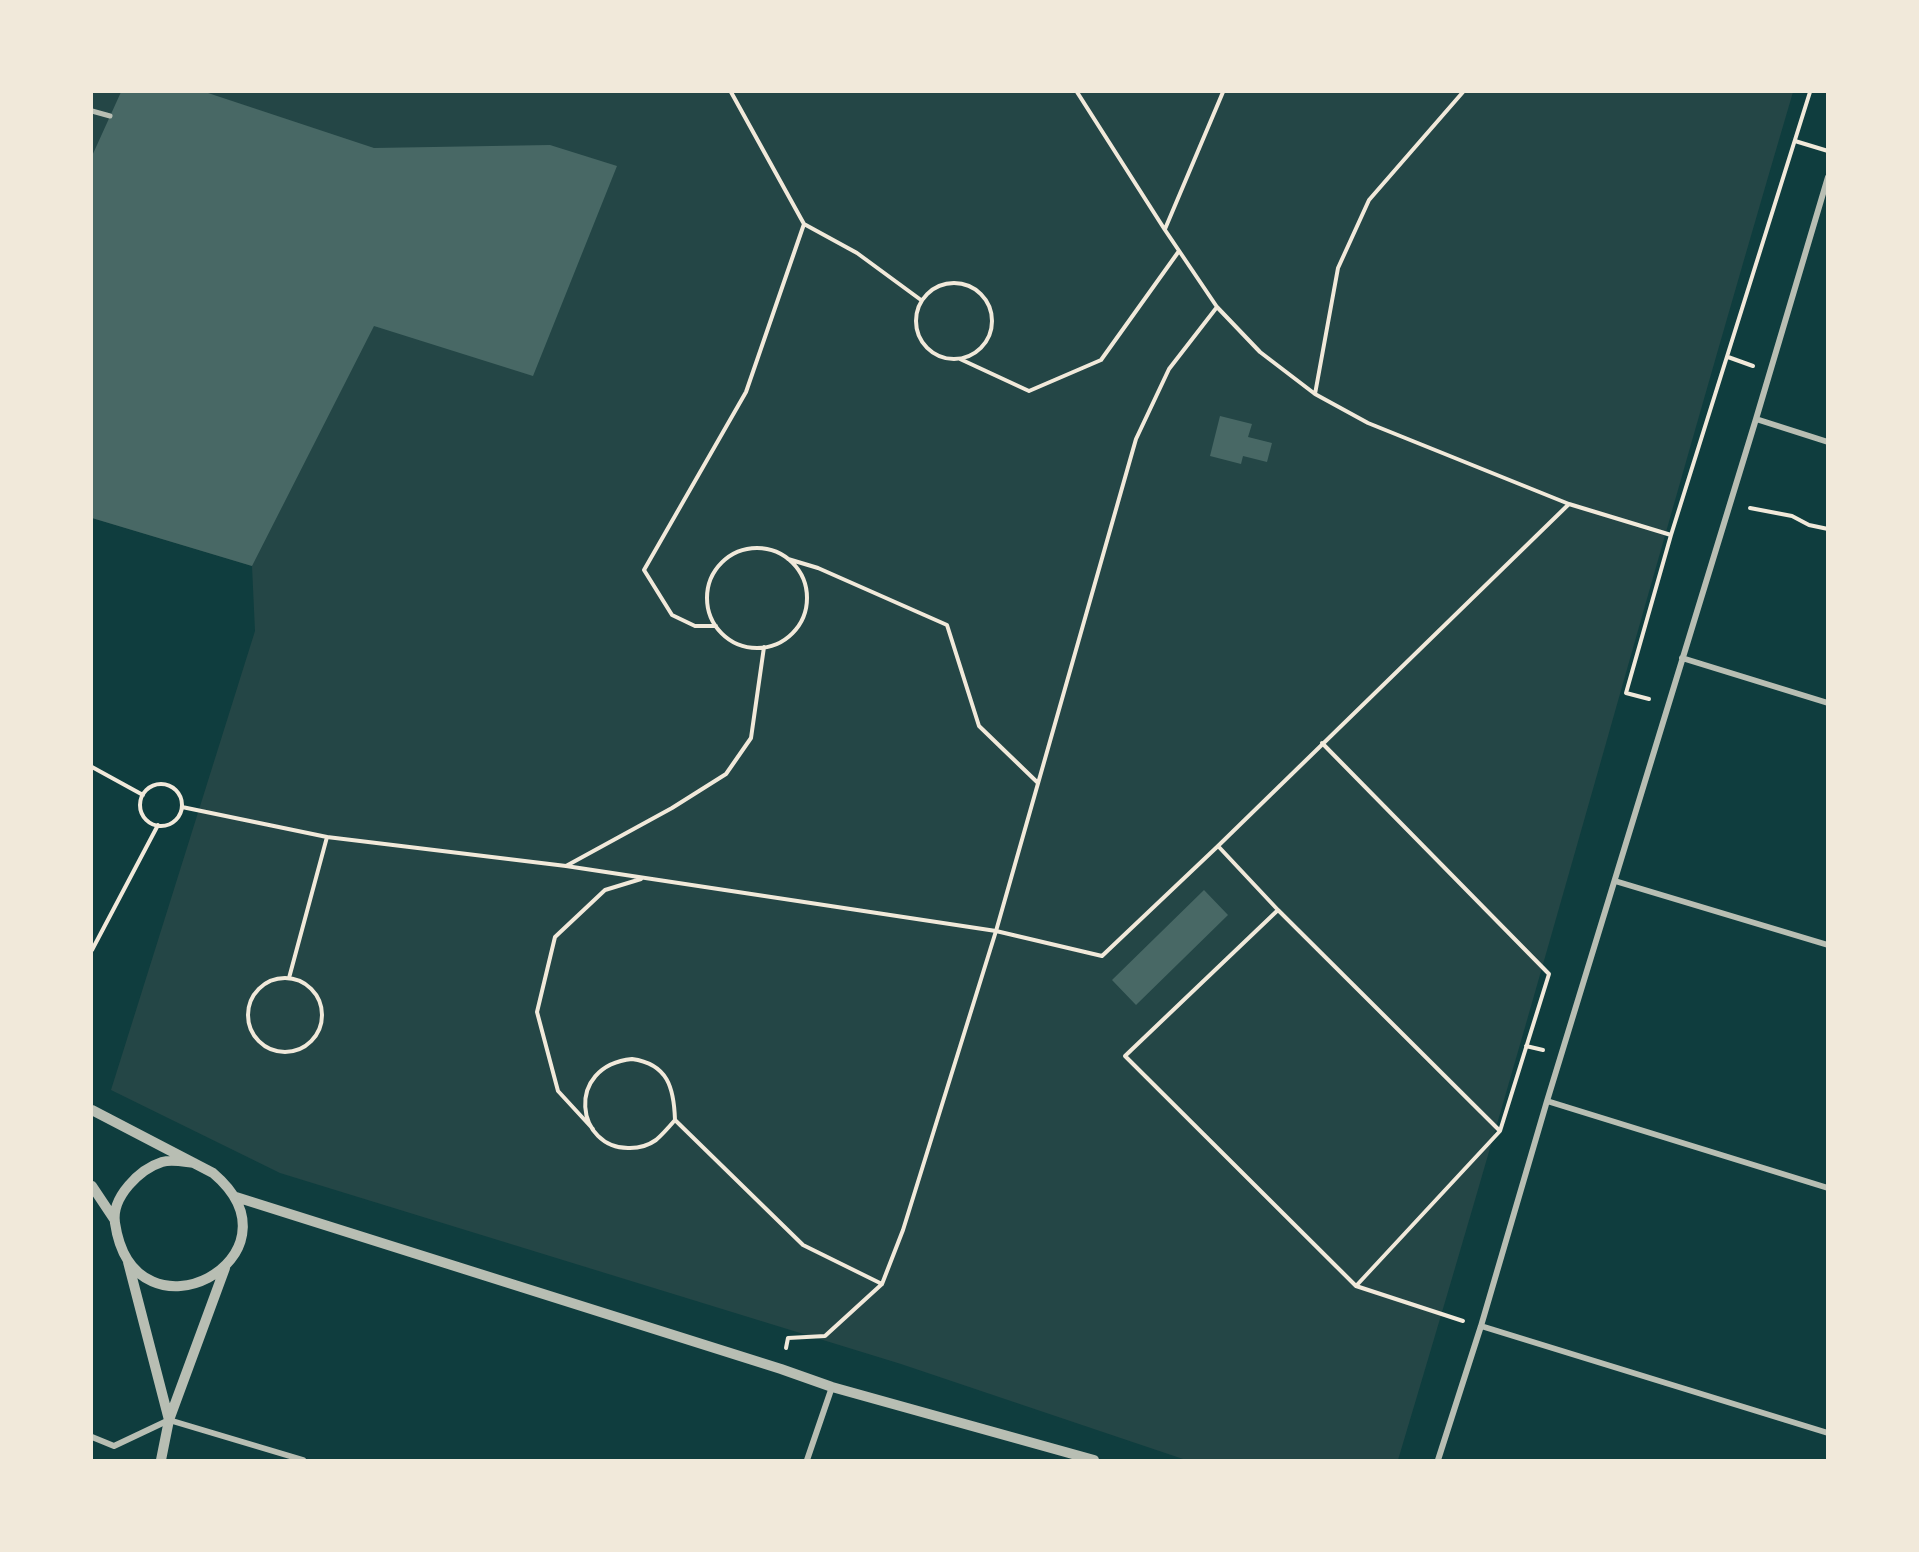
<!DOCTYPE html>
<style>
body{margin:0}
#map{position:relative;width:1919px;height:1552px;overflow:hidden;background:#0f3d3e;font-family:Inter,sans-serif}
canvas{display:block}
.frame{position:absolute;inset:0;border:93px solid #f1e9da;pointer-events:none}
</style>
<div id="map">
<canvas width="1919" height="1552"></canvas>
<div class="frame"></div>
</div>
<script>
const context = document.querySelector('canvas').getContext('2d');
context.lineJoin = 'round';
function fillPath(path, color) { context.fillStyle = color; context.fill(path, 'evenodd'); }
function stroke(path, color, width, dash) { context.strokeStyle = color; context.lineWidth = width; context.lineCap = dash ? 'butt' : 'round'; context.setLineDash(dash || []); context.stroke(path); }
const green = new Path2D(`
 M92,92H1793C1659,547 1535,1006 1398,1460H1186L901,1364L280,1173L111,1090L255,631L252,566L92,518Z`);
const building = new Path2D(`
 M121,92H205L374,148L550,145L617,166L533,376L374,326L252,566L92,518V156Z
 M1220,416L1252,424L1248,437L1272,443L1267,462L1243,456L1241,464L1210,456Z
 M1204,890L1228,915L1136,1005L1112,980Z`);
const path = new Path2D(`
 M731,92L804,224L857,253L921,300
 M1077,92L1165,230L1217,307L1260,352L1315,394L1368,423L1569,504L1671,535
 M1795,141L1828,151
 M1165,229L1223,92
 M916 321a38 38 0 1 1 76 0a38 38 0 1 1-76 0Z
 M1728,357L1753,366
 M960,359L1029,391L1101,360L1179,251
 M1315,394L1338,268L1369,200L1463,92
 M1750,508L1792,516L1809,525L1828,529
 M707 598a50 50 0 1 1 100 0a50 50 0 1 1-100 0Z
 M788,559L818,568L947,625L979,726L1037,782
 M716,626H695L672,615L644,570L746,392L804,224
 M1649,699L1626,693L1671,535L1810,92
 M1322,743L1549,974L1500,1131
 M92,767L143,795
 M140 805a21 21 0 1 1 42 0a21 21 0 1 1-42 0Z
 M182,807L327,837L566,866L996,931L1102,956L1218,846L1569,504
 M1218,846L1278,910L1500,1131L1356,1286
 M566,866L672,808L726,774L751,738L764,647
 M1278,910L1125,1056L1356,1286L1463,1321
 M92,950L158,825
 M248 1015a37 37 0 1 1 74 0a37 37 0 1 1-74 0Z
 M289,978L327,837
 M1526,1046L1543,1050
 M632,1059C668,1064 674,1088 675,1120C669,1127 663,1134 656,1140C649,1145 639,1148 630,1148C576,1150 564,1066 632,1059Z
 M675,1120L803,1245L882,1284
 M593,1129L558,1091L537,1012L555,937L605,890L641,879
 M786,1348L788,1338L825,1336L882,1284L903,1230L996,931L1136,439L1169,369L1217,307`);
const pedestrian = new Path2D(`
 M92,111L110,116`);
const minor = new Path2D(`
 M1756,419L1828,442
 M1682,658L1828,703
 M1615,881L1828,945
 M1547,1101L1828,1188
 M1481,1326L1828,1433
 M92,1437L114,1446L169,1420L303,1460
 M807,1460L832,1387
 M1438,1460L1481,1326L1547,1101L1756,419L1828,177`);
const tertiary = new Path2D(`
 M92,1110L213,1173C312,1257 134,1352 115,1223C111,1197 140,1169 162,1162C172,1159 184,1162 194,1163
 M92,1186L114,1219
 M236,1197L781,1369L832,1387L1094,1460
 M128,1262L169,1420
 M161,1460L169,1420L225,1268`);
fillPath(green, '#244646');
fillPath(building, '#486865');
stroke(path, '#f1e9da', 4);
stroke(pedestrian, '#b8beb3', 5);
stroke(minor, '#b8beb3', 6);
stroke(tertiary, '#b8beb3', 10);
</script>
